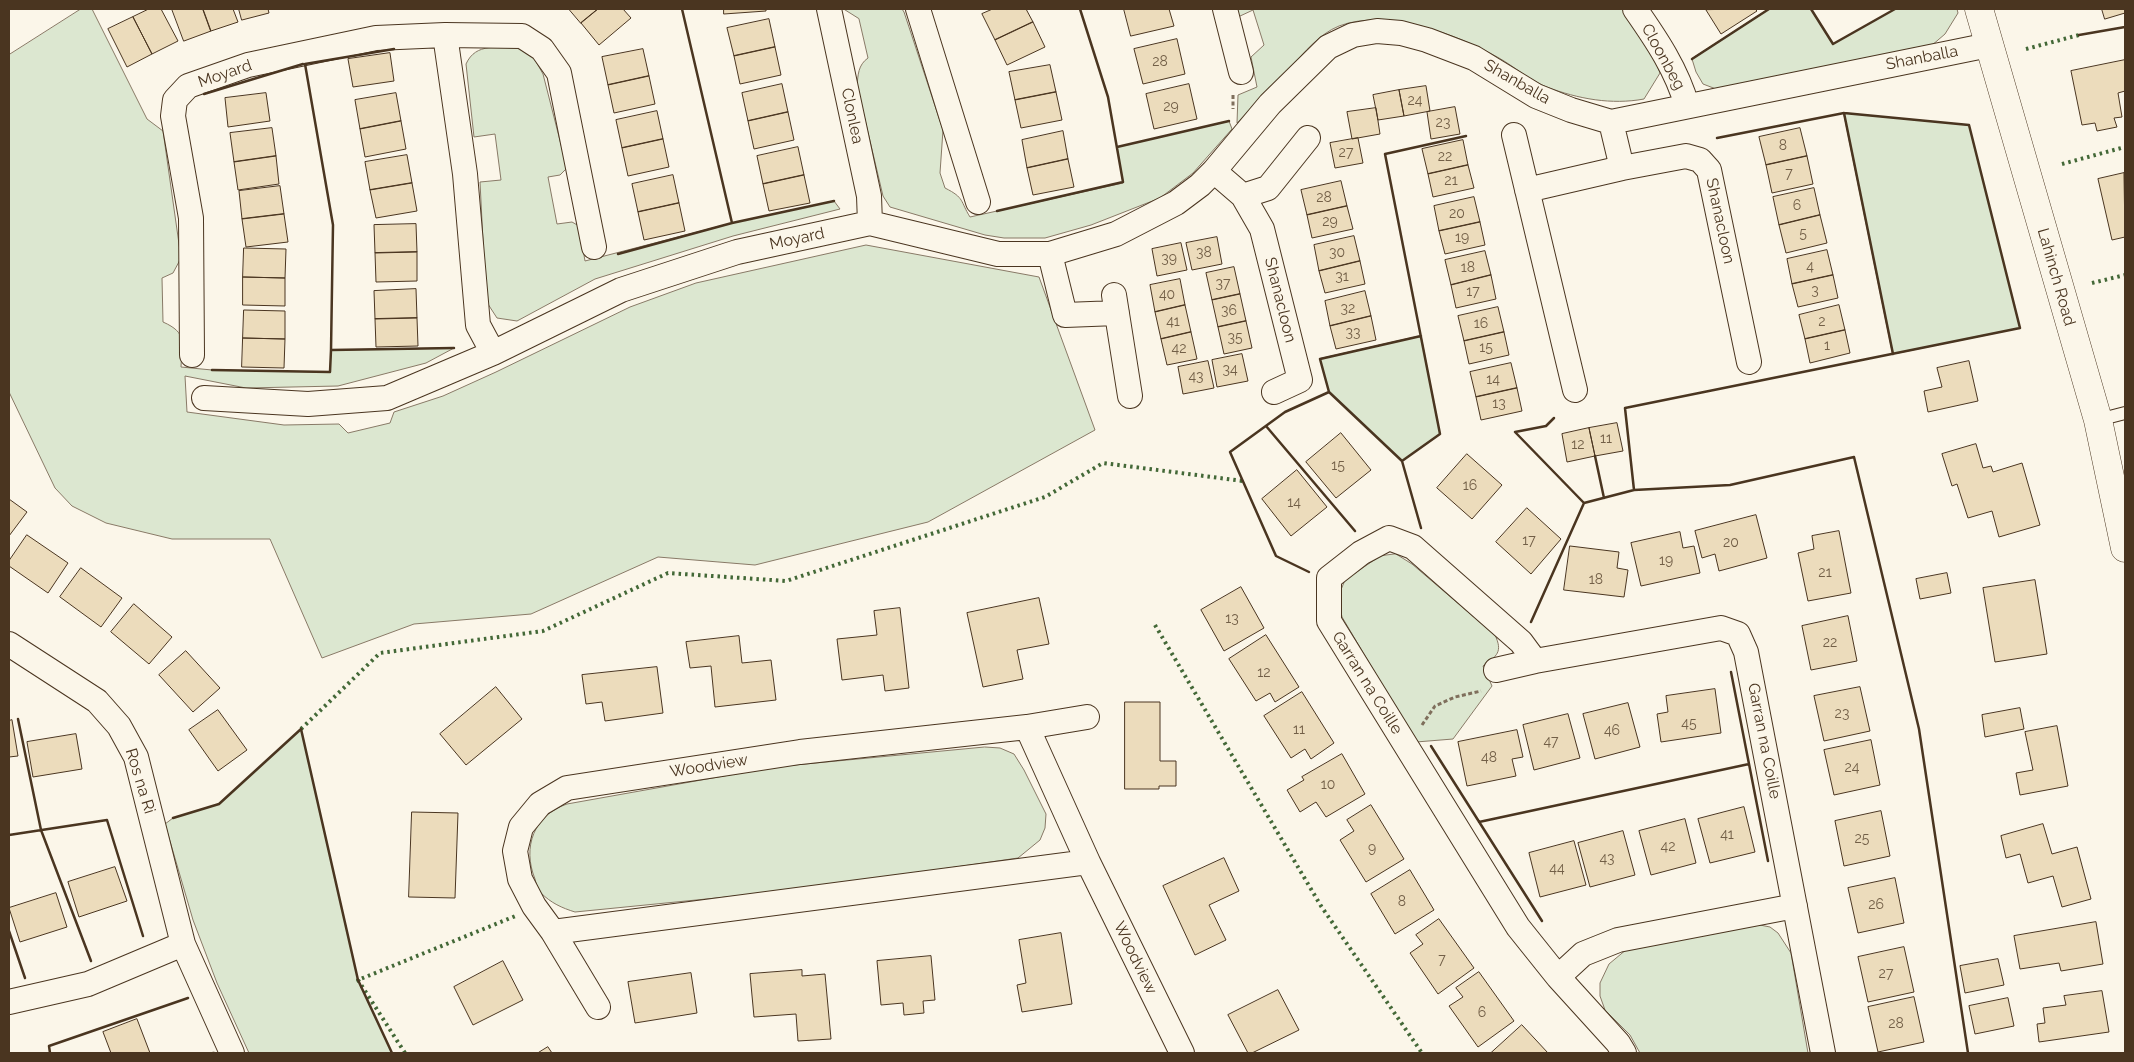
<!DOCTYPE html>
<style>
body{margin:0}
#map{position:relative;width:2134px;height:1062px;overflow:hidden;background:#fbf6e9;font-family:Raleway,sans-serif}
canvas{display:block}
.frame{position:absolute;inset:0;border:10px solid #4a3520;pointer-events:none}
</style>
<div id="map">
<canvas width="2134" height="1062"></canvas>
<div class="frame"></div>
</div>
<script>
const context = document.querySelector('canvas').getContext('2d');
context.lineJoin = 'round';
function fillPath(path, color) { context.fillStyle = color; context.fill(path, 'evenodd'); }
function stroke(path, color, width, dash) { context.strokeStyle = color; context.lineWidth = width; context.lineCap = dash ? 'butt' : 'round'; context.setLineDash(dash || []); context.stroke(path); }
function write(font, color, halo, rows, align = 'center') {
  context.font = font + ' Raleway,sans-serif'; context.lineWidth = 4; context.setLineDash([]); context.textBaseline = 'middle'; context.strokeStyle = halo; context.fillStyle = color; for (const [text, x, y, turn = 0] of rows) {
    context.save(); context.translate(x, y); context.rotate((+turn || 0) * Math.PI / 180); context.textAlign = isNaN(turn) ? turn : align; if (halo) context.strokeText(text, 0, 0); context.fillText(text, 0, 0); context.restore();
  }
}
const green = new Path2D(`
 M81,9H92L147,119L163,131L181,258L173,273L162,278L163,322C188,333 182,343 181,367L212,370L330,372L331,350L454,348L426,363L338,386L246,388L185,376L187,412L284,425L339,424L348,433L390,423L394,412L443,396L496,372L630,307L696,283L866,245L1039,277L1095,430L928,522L755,565L658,557L531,614L414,624L322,658L270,539H172L106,523L72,506L55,488L9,392V55Z
 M844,9H902L904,12L943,130L940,173L945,188C965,198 960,201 970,217L1123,183L1117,147L1229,121L1232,129L1193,173L1160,198L1091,225L1045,238H1004L985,235L890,207L883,196L857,86C858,75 858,65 868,58L859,19Z
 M1235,9H1623L1655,60L1660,73L1644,99C1612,105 1578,99 1547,87C1530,81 1515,67 1499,58C1457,34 1386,8 1339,26C1319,34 1304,53 1290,68C1272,86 1255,105 1237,123L1238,95L1257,87L1251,57L1264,45L1253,10L1238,17Z
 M1769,9H1811L1833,44L1895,9H1957L1958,13L1945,34L1931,46L1716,89L1703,84L1696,72L1692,59Z
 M520,48L534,58L543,74L567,168L560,175L548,177L557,224L572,222L579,226L585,261L732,223L834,201L840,209L733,236L595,279L517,321L497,318L486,301L480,182L501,180L495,134L474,137L466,64C476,42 498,48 520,48Z
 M1844,113L1969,125L2020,328L1893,354Z
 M1421,336L1440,434L1402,461L1329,392L1320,359Z
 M1396,554L1412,564L1495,635C1503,652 1497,656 1483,666L1492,686L1453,739L1416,742L1342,617L1338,597L1345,580L1380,556Z
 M301,729L358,980L392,1053H249L217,983L193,920L165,824L173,818L219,804Z
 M985,747L1000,748L1014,754L1024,770L1046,814L1045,828L1040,840L1018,858L797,890L575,912C562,908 551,903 541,893C538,890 536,884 535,879C522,847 534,815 567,804L774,767Z
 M1760,925L1770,927L1778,933L1791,953L1808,1053H1640L1630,1035L1605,1010L1600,996V983L1609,964L1627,949Z`);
const building = new Path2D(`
 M149,9H161L178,41L152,54L133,17Z
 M172,9H203L211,31L184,41Z
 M203,9H233L238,22L211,31Z
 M239,9H268L269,13L242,20Z
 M569,9H598L581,23Z
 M598,9H623L631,18L599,45L581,23Z
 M724,9H766V11L724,14Z
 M993,9H1026L1033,22L995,40L982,14Z
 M1124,9H1169L1174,26L1131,36Z
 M1755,9L1757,11L1721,34L1706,10Z
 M2102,9H2125V13L2105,19Z
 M133,17L152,54L127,67L108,29Z
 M769,19L775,47L734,56L727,28Z
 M1033,22L1045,47L1007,65L995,40Z
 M1177,39L1185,74L1143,84L1134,49Z
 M775,47L781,75L740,84L734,56Z
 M643,49L649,76L608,85L602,57Z
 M390,53L394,81L353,87L348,59Z
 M2125,60V91L2118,93L2122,117L2114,118L2117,127L2097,131L2095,123L2082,125L2071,71Z
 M1050,65L1056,92L1015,100L1009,72Z
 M649,76L655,104L614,113L608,85Z
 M782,84L788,112L748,121L742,93Z
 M1189,84L1197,119L1154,129L1146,94Z
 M1426,86L1430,111L1404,116L1399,90Z
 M1399,90L1404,116L1378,120L1373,95Z
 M1056,92L1062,120L1021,128L1015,100Z
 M266,93L270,121L228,127L225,98Z
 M396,93L401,121L360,129L355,100Z
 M1455,107L1460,134L1431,139L1427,112Z
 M1376,108L1380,134L1352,139L1347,112Z
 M657,111L663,139L622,148L616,120Z
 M788,112L794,140L754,149L748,121Z
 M401,121L406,149L365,157L360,129Z
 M272,128L276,156L234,162L230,133Z
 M1800,128L1807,156L1766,165L1759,137Z
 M1063,131L1068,159L1027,168L1022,140Z
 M1358,138L1363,163L1335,168L1330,143Z
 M663,139L669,167L628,176L622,148Z
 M1463,140L1468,165L1428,174L1422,149Z
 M798,147L804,175L763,184L757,156Z
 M407,155L412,183L370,190L365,162Z
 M276,156L279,184L238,190L234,162Z
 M1807,156L1813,184L1772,193L1766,165Z
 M1068,159L1074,187L1033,195L1027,168Z
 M1468,165L1474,188L1433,197L1428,174Z
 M2124,173L2125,237L2112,240L2098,179Z
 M673,175L679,203L638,212L632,184Z
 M804,175L810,203L769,211L763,184Z
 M1341,181L1347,206L1307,215L1301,190Z
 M412,183L417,211L376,218L370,190Z
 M280,186L284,214L242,219L239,191Z
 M1814,188L1820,215L1779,225L1773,197Z
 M1474,197L1480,222L1439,231L1434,206Z
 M679,203L685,231L644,240L638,212Z
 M1347,206L1353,229L1312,238L1307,215Z
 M284,214L288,242L246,247L242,219Z
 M1820,215L1827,243L1786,253L1779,225Z
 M1480,222L1485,245L1445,254L1439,231Z
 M416,224L417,252L375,253L374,225Z
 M1354,236L1360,261L1319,271L1314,245Z
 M1217,237L1222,264L1192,270L1186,243Z
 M1181,243L1187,270L1157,276L1152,249Z
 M244,248L286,249L285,278L243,277Z
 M1827,250L1833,275L1792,284L1787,259Z
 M1485,251L1491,275L1451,285L1445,260Z
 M417,252V281L376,282L375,253Z
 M1360,261L1365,284L1325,293L1319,271Z
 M1234,267L1240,294L1212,300L1206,273Z
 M1491,275L1496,299L1456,308L1451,285Z
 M1833,275L1838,298L1798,307L1792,284Z
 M243,277L285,278V306L243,305Z
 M1180,279L1185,305L1155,312L1150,285Z
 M416,289L417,318L375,319L374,291Z
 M1365,291L1371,316L1330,326L1325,301Z
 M1240,294L1246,321L1218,327L1212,300Z
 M1185,305L1191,332L1161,339L1155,312Z
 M1839,305L1845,330L1805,339L1799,315Z
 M1498,307L1504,332L1464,341L1458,316Z
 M244,310L285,311V339L243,338Z
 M1371,316L1376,340L1336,349L1330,326Z
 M417,318L418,346L376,347L375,319Z
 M1246,321L1252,348L1224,354L1218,327Z
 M1845,330L1850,353L1810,363L1805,339Z
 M1191,332L1197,359L1167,365L1161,339Z
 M1504,332L1509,355L1469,364L1464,341Z
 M243,338L285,339L284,368L242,367Z
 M1242,354L1248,381L1217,387L1212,360Z
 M1208,361L1214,388L1183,394L1178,367Z
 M1969,361L1978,401L1928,412L1924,391L1942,387L1937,368Z
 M1511,363L1517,388L1476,397L1470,372Z
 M1517,388L1522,411L1481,420L1476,397Z
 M1617,423L1623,451L1595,456L1589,428Z
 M1589,428L1595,456L1567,462L1562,434Z
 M1341,433L1371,470L1336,498L1306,462Z
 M1976,444L1983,468L1991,466L1993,472L2022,463L2040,525L1999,537L1992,511L1968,518L1957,484L1952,486L1942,454Z
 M1467,454L1502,485L1472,519L1437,488Z
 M1297,470L1327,507L1291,536L1262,499Z
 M9,499L27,512L9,536Z
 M1527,508L1561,539L1531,574L1496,542Z
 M1756,515L1767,558L1719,571L1715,554L1702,558L1695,531Z
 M1839,531L1851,593L1808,601L1798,553L1814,549L1812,536Z
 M1680,532L1683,548L1694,546L1700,573L1641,586L1631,543Z
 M27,535L68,563L48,593L9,566V561Z
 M1570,546L1619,552L1617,568L1628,570L1624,597L1564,590Z
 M81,568L122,598L101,627L60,597Z
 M1947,573L1951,593L1920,599L1916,579Z
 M2035,580L2047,654L1995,662L1983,588Z
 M1241,587L1264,628L1224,651L1201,610Z
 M1039,598L1049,644L1017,650L1023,679L983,687L967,613Z
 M134,604L172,637L149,664L111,632Z
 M900,608L909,688L885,691L883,675L842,680L837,639L877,635L874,611Z
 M1848,616L1857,661L1811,670L1802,626Z
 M1266,635L1299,687L1275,702L1270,693L1256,701L1229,659Z
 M739,636L742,663L771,660L776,700L715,707L711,666L690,668L686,642Z
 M186,651L220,688L193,712L159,675Z
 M657,667L663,713L605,721L602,702L586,704L582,675Z
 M496,687L522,719L466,765L440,734Z
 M1860,687L1870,731L1824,741L1814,696Z
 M1715,689L1721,733L1661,742L1657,714L1668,712L1666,696Z
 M1302,692L1334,743L1311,759L1305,749L1291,758L1264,716Z
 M1125,702H1160V761H1176V786H1159V789H1125Z
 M1628,703L1640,747L1595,759L1583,714Z
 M2020,708L2024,729L1985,737L1982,715Z
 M218,710L247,750L218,771L189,730Z
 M1568,714L1580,758L1534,770L1523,725Z
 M12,720L18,756L9,757V721Z
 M2057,726L2068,786L2020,795L2016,773L2033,770L2025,732Z
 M1517,730L1523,757L1512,759L1516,776L1467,786L1458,742Z
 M76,734L82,769L33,777L27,742Z
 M1871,740L1880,785L1834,795L1824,750Z
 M1342,754L1365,794L1326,817L1316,802L1300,812L1287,790L1304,780L1302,777Z
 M1371,805L1404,859L1366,882L1340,840L1354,831L1347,820Z
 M1744,807L1755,852L1710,863L1698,819Z
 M1881,811L1890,856L1844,866L1835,821Z
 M412,812L458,813L455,898L409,897Z
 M1685,819L1696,863L1651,875L1639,831Z
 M2043,824L2052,854L2077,847L2091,899L2062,907L2053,876L2028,883L2020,854L2006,858L2001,836Z
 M1623,831L1635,875L1590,887L1578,843Z
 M1574,841L1586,885L1540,897L1529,853Z
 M1224,858L1239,891L1209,905L1226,940L1195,955L1163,886Z
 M115,867L127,901L79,917L68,882Z
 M1410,870L1434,910L1395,934L1371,894Z
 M1895,878L1904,923L1858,933L1848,888Z
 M56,893L67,927L20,942L9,908Z
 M1439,919L1474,968L1438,994L1410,953L1423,944L1416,935Z
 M2096,922L2103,964L2061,971L2059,963L2020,969L2014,936Z
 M1061,933L1072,1004L1022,1012L1017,985L1026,983L1019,940Z
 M1904,947L1914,992L1868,1002L1858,957Z
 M931,956L935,1000L923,1001L924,1013L904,1015L903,1003L881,1005L877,961Z
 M1998,959L2004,985L1965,993L1960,966Z
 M503,961L523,1000L473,1025L454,987Z
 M802,970V976L825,974L831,1039L798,1041L796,1014L754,1017L750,974Z
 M1479,972L1514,1021L1478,1047L1449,1006L1463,997L1456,988Z
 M691,973L697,1013L635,1023L628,982Z
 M1278,990L1299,1030L1252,1053H1248L1228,1015Z
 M2102,991L2109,1032L2039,1042L2037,1024L2045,1023L2043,1008L2066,1005L2064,996Z
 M1914,997L1924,1042L1878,1052L1868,1007Z
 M2008,998L2014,1026L1975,1034L1969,1006Z
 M137,1019L150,1053H111L103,1032Z
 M1522,1025L1548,1053H1491Z
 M548,1047L552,1053H538Z`);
const path = new Path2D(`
 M1233,95V109
 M1422,725L1435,706L1455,697L1481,691`);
const lane = new Path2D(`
 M2098,420L2125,413`);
const street = new Path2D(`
 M829,9L869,196L870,223
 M918,9L978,202
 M1225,9L1241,72
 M1635,9C1656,39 1677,70 1687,106
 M445,35L522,36L542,49L559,73L594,247
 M1611,122L1622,168L1686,156L1700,160L1709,170L1749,362
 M1514,135L1575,390
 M1214,171L1243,196L1262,229L1300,380L1274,392
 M1527,190L1622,168
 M1243,196L1268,188L1308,138
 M1050,254L1065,315L1117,313
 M1114,295L1130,396
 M192,355L191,218L173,116L175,100L188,86L248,65L376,38L445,35L465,174L478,325L493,353
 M204,398L308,404L387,398L493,353L621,290L737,252L870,223L998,254H1050L1116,234L1176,203L1200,185L1214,171L1270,104L1328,47L1353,35L1377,31L1401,33L1427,40L1474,58L1536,96L1571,110L1611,122L1989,45
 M9,644L97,701L119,726L136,757L183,944L232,1053
 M1496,670L1535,661
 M1027,727L1088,862
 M553,932L1088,862L1182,1053
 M1558,977L1583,954L1618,940L1795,906
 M9,1002L88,984L183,944
 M598,1007L553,932L534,906L520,879L515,851L521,827L540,804L567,788L800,752L1027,727L1087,717
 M1624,1053L1618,1043L1558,977L1518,927L1329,621V578L1361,553L1389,538L1413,547L1521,642L1535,661L1721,628L1738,634L1746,652L1823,1053`);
const primary = new Path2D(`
 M1979,9L2098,420L2125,548`);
const hedge = new Path2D(`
 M2026,49L2079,35
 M2062,164L2125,147
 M2092,283L2125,275
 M1155,625L1321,906L1422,1053
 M301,729L380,653L543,631L668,573L786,581L1045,497L1103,463L1243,481
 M405,1053L358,980L518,915`);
const wall = new Path2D(`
 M682,9L732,223
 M1811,9L1833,44L1895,9
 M2079,35L2125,27
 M1692,59L1769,9
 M204,94L303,64
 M1717,138L1844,113
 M1117,147L1229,121
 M997,211L1123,182L1108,97L1080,9
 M618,254L732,223L834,201
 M331,350L333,225L305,64L394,49
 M212,370L330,372L331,350L454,348
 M1329,392L1402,461
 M1554,418L1546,426L1515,432L1584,503
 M1266,426L1355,531
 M1595,456L1604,498
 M1634,490L1730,485L1854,457L1919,729L1968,1053
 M1421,528L1402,461L1440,434L1385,154L1466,136
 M1309,572L1276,556L1230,452L1285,412L1329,392L1320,359L1421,336
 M1531,622L1584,503L1634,490L1625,408L2020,328L1969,125L1844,113L1893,354
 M1731,672L1768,861
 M18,719L41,830L91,961
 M1431,746L1542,921
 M173,818L219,804L301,729L358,980L392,1053
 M1479,822L1749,764
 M9,835L107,820L143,936
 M9,931L25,978
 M50,1053L49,1046L188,998
 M213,1053H214`);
const numberNames = [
 ["28",1160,62],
 ["24",1415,101],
 ["29",1171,107],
 ["23",1443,123],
 ["8",1783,146],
 ["27",1346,153],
 ["22",1445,157],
 ["7",1789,174],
 ["21",1451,181],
 ["28",1324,198],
 ["6",1797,206],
 ["20",1457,214],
 ["29",1330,222],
 ["5",1803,234],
 ["19",1462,238],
 ["38",1204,253],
 ["30",1337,253],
 ["39",1169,259],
 ["4",1810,267],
 ["18",1468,268],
 ["31",1342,277],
 ["37",1223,284],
 ["3",1815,291],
 ["17",1473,292],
 ["40",1167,295],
 ["32",1348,309],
 ["36",1229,311],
 ["41",1173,322],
 ["2",1822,322],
 ["16",1481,324],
 ["33",1353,333],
 ["35",1235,338],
 ["1",1827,346],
 ["15",1486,348],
 ["42",1179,349],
 ["34",1230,370],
 ["43",1196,377],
 ["14",1493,380],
 ["13",1499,404],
 ["11",1606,439],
 ["12",1578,445],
 ["15",1338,466],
 ["16",1470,486],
 ["14",1294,503],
 ["17",1529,541],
 ["20",1731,543],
 ["19",1666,561],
 ["21",1825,573],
 ["18",1596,580],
 ["13",1232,619],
 ["22",1830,643],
 ["12",1264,673],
 ["23",1842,714],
 ["45",1689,724],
 ["11",1299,730],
 ["46",1612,731],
 ["47",1551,742],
 ["48",1489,758],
 ["24",1852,768],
 ["10",1328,785],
 ["41",1727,835],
 ["25",1862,839],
 ["42",1668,847],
 ["9",1372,849],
 ["43",1607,859],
 ["44",1557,869],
 ["8",1402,902],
 ["26",1876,905],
 ["7",1442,960],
 ["27",1886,974],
 ["6",1482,1013],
 ["28",1896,1024]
];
const streetNames = [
 ["Cloonbeg",1663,57,61],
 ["Shanballa",1922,58,-11],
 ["Moyard",225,74,-19],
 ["Shanballa",1517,82,30],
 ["Clonlea",852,116,78],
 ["Shanacloon",1720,221,78],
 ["Moyard",797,239,-12],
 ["Lahinch Road",2056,277,74],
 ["Shanacloon",1280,300,76],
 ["Garran na Coille",1367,683,58],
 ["Garran na Coille",1764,741,79],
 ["Woodview",709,766,-9],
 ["Ros na Ri",140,781,73],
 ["Woodview",1135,958,64]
];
fillPath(green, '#dce7d0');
stroke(green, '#887966', 1);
fillPath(building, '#ecdcbc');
stroke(building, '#4a3520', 1);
stroke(lane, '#4a3520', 14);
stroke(street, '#4a3520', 26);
stroke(primary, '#4a3520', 29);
stroke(path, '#7f6f5c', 3, [4, 2.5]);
stroke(lane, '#fbf6e9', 12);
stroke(street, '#fbf6e9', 24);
stroke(primary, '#fbf6e9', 28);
stroke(hedge, '#436837', 4, [2.5, 4]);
stroke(wall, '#4a3520', 2.5);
write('14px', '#725f47', null, numberNames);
write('16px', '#4a3520', '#fbf6e9', streetNames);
</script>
